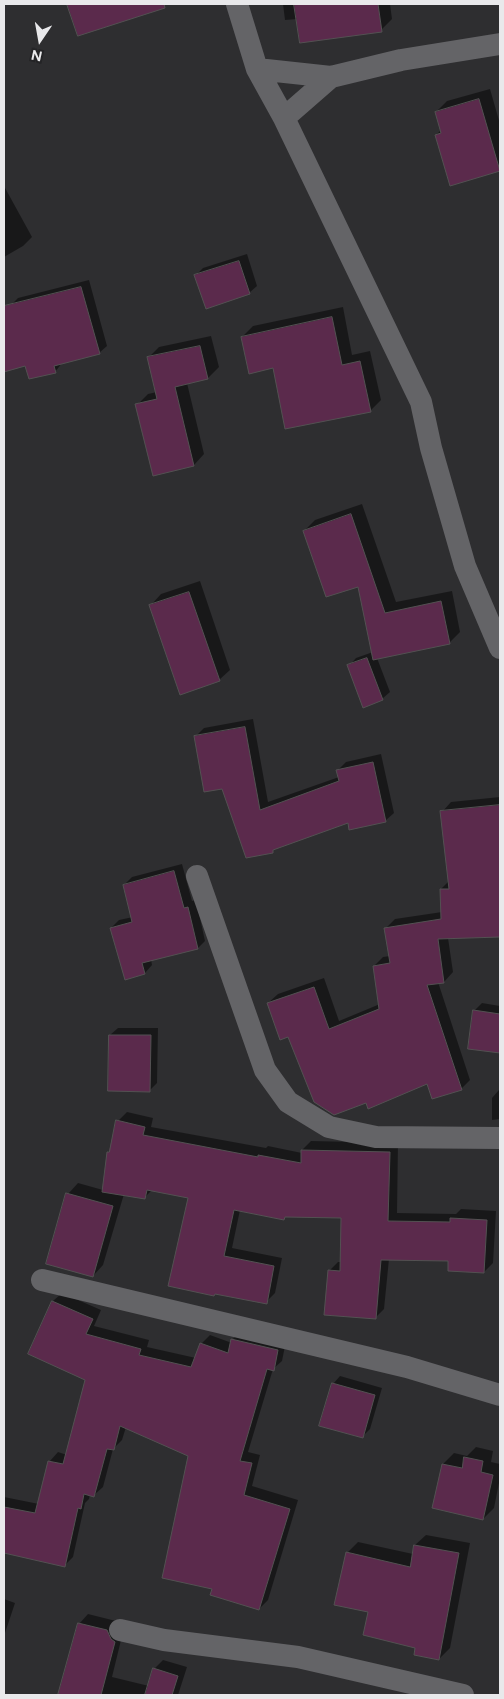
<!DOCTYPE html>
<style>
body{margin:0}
#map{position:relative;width:504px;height:1699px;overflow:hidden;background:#2e2e30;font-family:Figtree,sans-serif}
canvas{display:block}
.frame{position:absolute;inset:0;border:5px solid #e9e9eb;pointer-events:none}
.north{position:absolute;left:15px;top:15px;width:50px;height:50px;-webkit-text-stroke:4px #242426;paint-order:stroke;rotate:192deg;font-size:14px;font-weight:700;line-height:20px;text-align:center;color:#e9e9eb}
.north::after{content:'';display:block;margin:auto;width:18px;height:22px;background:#e9e9eb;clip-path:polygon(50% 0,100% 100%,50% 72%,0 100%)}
</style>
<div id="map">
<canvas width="504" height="1699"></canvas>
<div class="frame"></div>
<div class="north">N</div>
</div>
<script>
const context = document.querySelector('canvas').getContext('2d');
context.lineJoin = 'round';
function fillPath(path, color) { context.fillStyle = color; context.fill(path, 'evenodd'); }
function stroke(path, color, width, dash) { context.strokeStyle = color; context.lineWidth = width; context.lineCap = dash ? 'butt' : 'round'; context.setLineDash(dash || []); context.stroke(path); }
const shadow = new Path2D(`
 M68,4H138L140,10L78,34Z
 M283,4H390L392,19L381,30L298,19L285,20Z
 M490,89L500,124V170L436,135L441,130L436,112L447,101Z
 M4,186L32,237L23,246L4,257Z
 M247,254L257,286L249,293L196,275L203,268Z
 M89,280L107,346L99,353L62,363L55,372L26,365L4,371V320L19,316L18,314L4,318V314L12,312L11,305L18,298Z
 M343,307L352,355L370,351L381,400L370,411L274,367L242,337L253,326Z
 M211,336L219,367L208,378L187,383L204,454L194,465L137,405L148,394L157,392L148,358L159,347Z
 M362,504L396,602L452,591L460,632L449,643L377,658L390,692L382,699L349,666L356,658L373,652L358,585L304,531L315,520Z
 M200,581L230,670L219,680L151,605L161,594Z
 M253,719L268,802L339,777L338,770L346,762L381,754L394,813L385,821H349L276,848L272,851L223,788L196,736L204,728Z
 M500,797V831L499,832L500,846V936L448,938L453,972L444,982H438L470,1080L461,1089L428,1083L366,1102L289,1036L268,1003L278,994L324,978L339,1021L380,1004L374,966L383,957L390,956L386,928L395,919L442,912L441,889L449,881L442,812L451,802Z
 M182,864L192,901L196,900L205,941L198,948L151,959L152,965L145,973L111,928L119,920L133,917L124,885L132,877Z
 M482,1003L500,1006V1051L470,1048L474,1011Z
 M118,1028H158L157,1083L150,1090L110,1035Z
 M499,1090L500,1119L492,1120V1098Z
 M127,1112L153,1118L151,1127L266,1148L268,1146L302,1153V1150L311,1141L398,1143L397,1213L456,1214L461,1209L496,1211L493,1263L484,1272L450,1260L389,1259L384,1309L375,1318L329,1271L338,1262H341L342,1217L286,1216L284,1218L240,1210L232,1248L282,1258L275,1293L266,1302L216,1293L214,1295L189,1197L152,1190L145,1197L124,1194L103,1265L93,1276L68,1194L78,1183L103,1190L108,1152L111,1150L118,1121Z
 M62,1293L101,1310L94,1326L149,1340L147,1347L196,1358L201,1344L210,1335L232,1343L233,1339L241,1330L286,1341L282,1361L273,1369L248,1452L260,1455L252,1486L298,1500L268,1600L259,1609L213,1588L189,1455L126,1427L122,1440L113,1449L103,1487L94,1495L90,1494L89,1499L85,1503L73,1557L64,1566L4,1552V1497L39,1504L50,1461L58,1452L67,1455L87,1379L29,1354L53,1301Z
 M340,1376L382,1388L370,1429L362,1437L333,1384Z
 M476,1447L493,1451L491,1462L500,1464V1478L494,1508L483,1519L433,1508L443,1464L454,1453L467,1456Z
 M426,1535L470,1543L450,1648L439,1659L417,1647L369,1611L347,1553L358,1542L413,1554L415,1545Z
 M4,1599L15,1603L4,1636Z
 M88,1614L116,1621L123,1632L112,1677L149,1686L154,1669L163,1660L187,1667L178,1695H60L79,1624Z`);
const building = new Path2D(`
 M67,4H164L165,8L78,36Z
 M294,4H378L382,32L300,43Z
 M479,99L500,171L450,186L435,135L441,133L435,112Z
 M239,261L250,294L206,309L194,275Z
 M81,287L100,354L54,366L56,373L29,379L25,366L4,372V306Z
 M332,317L342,365L360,361L371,412L285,429L273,368L249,374L241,337Z
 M200,346L208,379L175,387L194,466L153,476L135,404L157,399L147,357Z
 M351,514L385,613L441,601L450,644L373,660L358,587L326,597L303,531Z
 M189,592L220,681L180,695L149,605Z
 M367,658L383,700L363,708L347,665Z
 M245,727L260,810L339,781L336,770L373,762L386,822L349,830L348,823L273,850V853L246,858L222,789L204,792L194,736Z
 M500,805V937L438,939L444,983L427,985L462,1090L432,1099L427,1084L368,1109L366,1103L334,1115L314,1102L288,1037L280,1040L267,1003L314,987L329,1029L379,1009L373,966L390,963L384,928L441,919L440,889H449L440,811Z
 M174,871L184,908L188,907L198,949L142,963L145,974L125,980L110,928L132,922L123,885Z
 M473,1010L500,1014V1053L468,1049Z
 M109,1035H151L150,1092L108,1091Z
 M116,1120L145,1127L143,1135L258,1157V1155L301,1163V1150L390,1152L388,1221L450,1222V1218L487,1220L484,1273L448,1271V1261L381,1260L376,1319L324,1315L328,1270L340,1271L341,1218L285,1217L284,1220L234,1210L224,1256L274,1266L267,1304L215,1294L214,1296L168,1286L188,1198L147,1190L145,1199L102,1192L107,1152H109Z
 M66,1193L113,1206L93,1277L46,1264Z
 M52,1301L93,1319L86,1334L141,1349L139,1355L191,1367L200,1343L228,1353L231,1339L278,1350L274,1371L267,1369L240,1461L252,1463L244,1495L290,1509L259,1610L210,1595L212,1589L162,1578L188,1456L120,1426L114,1450L107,1449L94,1497L84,1494L81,1509L78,1508L65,1567L4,1553V1507L35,1513L48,1461L63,1464L85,1380L28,1354Z
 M332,1383L375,1395L363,1438L319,1426Z
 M464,1457L483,1461L481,1472L493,1475L483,1520L432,1508L442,1464L462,1468Z
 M414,1545L459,1553L439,1660L414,1655L415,1648L363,1635L368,1612L334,1605L346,1552L410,1567Z
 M78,1623L107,1630L111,1639L115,1642L101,1695H58Z
 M153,1668L178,1676L172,1695H145Z`);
const minor = new Path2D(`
 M237,4L257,69L284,118L421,402L431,448L465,566L500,648
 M257,69L331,77
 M284,118L331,77L401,60L500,44
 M197,876L265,1070L288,1102L329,1127L376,1137L500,1138
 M42,1280L407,1367L500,1395
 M120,1630L164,1640L298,1657L463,1695`);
fillPath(shadow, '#0007');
fillPath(building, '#5b2a4c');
stroke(building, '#535152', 1);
stroke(minor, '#646467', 22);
</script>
